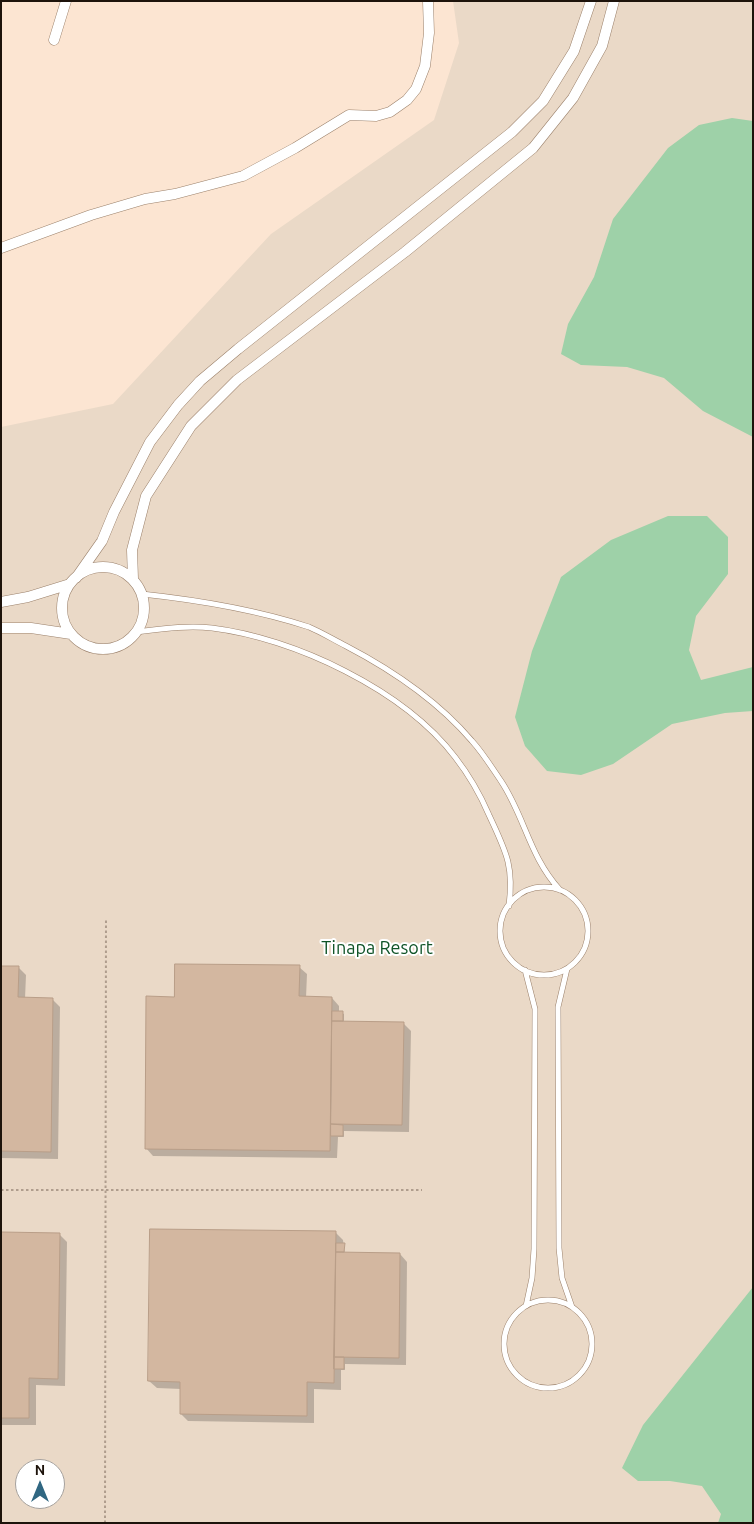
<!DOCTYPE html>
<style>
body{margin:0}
#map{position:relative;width:754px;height:1524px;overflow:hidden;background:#fce5d2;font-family:Ubuntu,sans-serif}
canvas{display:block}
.frame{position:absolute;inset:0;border:2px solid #1d130b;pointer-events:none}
.north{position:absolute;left:15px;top:1459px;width:50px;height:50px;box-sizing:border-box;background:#fff;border:1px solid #a5a19d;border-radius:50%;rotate:0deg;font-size:14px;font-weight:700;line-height:20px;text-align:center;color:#1d130b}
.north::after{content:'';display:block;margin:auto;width:18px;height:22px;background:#306782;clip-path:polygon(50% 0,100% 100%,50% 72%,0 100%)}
</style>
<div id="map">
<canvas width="754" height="1524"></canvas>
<div class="frame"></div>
<div class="north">N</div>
</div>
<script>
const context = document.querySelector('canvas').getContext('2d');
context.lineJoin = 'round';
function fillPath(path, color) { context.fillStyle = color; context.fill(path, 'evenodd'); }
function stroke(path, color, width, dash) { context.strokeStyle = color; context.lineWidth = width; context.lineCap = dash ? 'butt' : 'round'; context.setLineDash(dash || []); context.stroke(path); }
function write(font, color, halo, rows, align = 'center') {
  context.font = font + ' Ubuntu,sans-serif'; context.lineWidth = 4; context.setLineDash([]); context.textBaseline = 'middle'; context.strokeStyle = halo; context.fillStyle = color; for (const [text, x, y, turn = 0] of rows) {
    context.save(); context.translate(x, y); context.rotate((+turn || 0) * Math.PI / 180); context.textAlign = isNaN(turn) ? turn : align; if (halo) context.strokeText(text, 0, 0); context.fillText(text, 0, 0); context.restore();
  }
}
const commercial = new Path2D(`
 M453,1H753V1523H1V427L113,404L271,234L434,120L459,43ZM25,1469H55V1499H25Z`);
const green = new Path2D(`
 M732,118L753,121V437L703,411L664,378L627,367L581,365L561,354L568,324L594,277L613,219L668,148L699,125Z
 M668,516H707L728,537V574L696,616L689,650L701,680L753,667V711L725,713L672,724L613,764L581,775L547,771L525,746L515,717L532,651L561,577L611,540Z
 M753,1287V1523H718L721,1514L702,1486L670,1481H638L622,1468L643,1425Z`);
const shadow = new Path2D(`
 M1,967H18L26,975L25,999H52L60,1007L58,1159L1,1158Z
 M299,967L307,974L306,998H332L339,1006V1012L344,1014V1023H403L411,1031L409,1132L344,1131V1137H338L337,1158L153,1156L146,1148L175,998Z
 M335,1232L343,1240L345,1254H400L407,1262L406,1365L345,1364V1370H341V1390L314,1389V1423L188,1421L181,1414V1389L157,1388L149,1381Z
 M1,1234H59L67,1242L65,1386L36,1385V1425H1Z`);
const building = new Path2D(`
 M175,964L300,965L299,996L332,997L330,1151L145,1149L146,996L174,997Z
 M1,966H19L18,997L53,998L51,1152L1,1151Z
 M332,1011H343V1021H332Z
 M332,1021L404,1022L402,1125L331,1124Z
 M331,1124L343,1125V1136H331Z
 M150,1229L336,1231L334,1383L307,1382V1416L180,1414V1382L148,1381Z
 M1,1232L60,1233L58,1379L29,1378V1418H1Z
 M336,1243H345L344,1252H336Z
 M336,1252L400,1253L399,1358L334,1357Z
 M334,1357H344V1369H334Z`);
const path = new Path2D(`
 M1,1190H422
 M105,1523L106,918`);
const lane = new Path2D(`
 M142,594C198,600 254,609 309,627C321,632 334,640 346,646C392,670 438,701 472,741C483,753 492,768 501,781C525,817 529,856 560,890
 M137,632C161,629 187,625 212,628C294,638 404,690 455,757C469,775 480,794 489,815C506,852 514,865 509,906
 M500 931a44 44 0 1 1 88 0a44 44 0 1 1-88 0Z
 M567,969L558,1007L559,1248L562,1278L572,1307
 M525,970L535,1009L534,1249L532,1278L526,1306
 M504 1344a44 44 0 1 1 88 0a44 44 0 1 1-88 0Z`);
const street = new Path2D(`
 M54,40L66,1
 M1,248L91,215L145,199L175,194L243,176L295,148L349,115L376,116L390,112L407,100L416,89L425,66L429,33L428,1
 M62 608a41 41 0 1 1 82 0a41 41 0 1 1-82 0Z
 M76,578L102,541L114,512L150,442L178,405L200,381L238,349L512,132L543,101L574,51L591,1
 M133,579L132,550L146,496L191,426L237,380L405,252L533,148L573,98L602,46L614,1
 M1,602L28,597L70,584
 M1,628H31L71,634`);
const parkNames = [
 ["Tinapa Resort",377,948]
];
fillPath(commercial, '#ead9c7');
fillPath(green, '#9ed1a8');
fillPath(shadow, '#0003');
fillPath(building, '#d3b7a0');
stroke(building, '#b99e88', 1);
stroke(lane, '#9b816b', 6);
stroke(street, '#9b816b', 11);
stroke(path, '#af9d8d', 2, [2.5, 2.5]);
stroke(lane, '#fff', 5);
stroke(street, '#fff', 10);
write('18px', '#105428', '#fff', parkNames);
</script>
